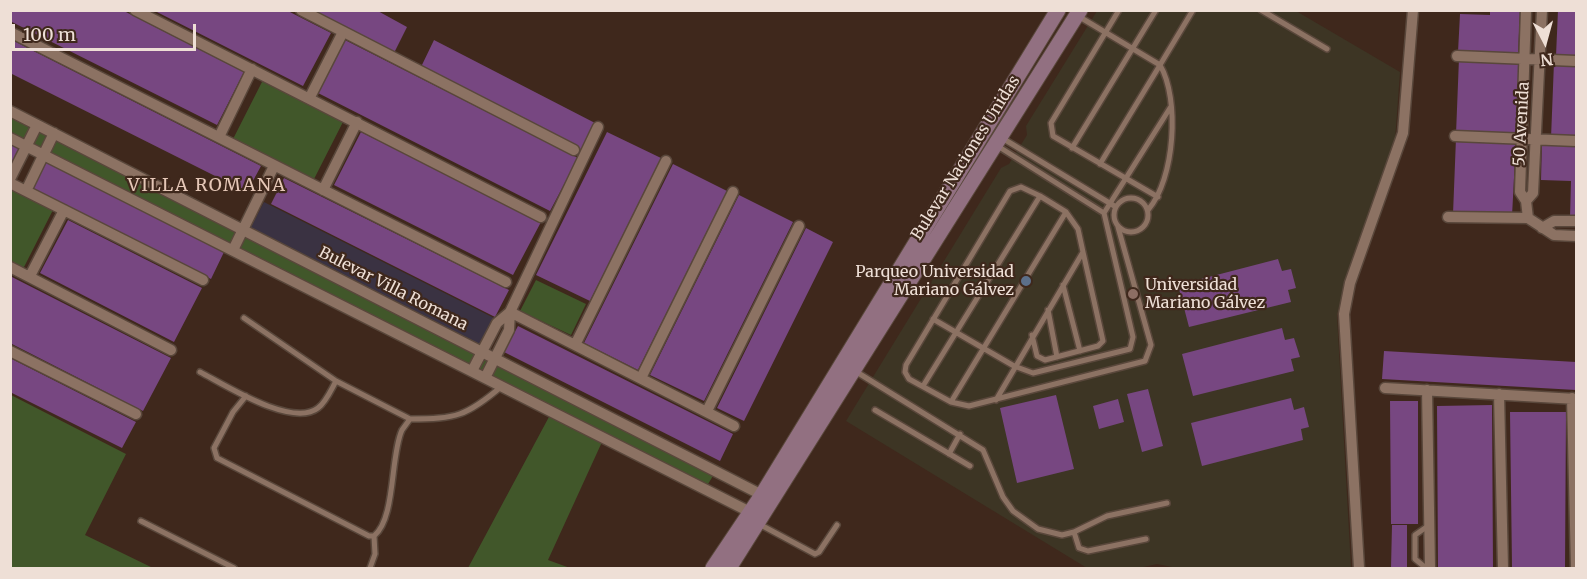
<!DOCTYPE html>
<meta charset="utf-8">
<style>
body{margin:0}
#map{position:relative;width:1587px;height:579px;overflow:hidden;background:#3f281c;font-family:Merriweather,serif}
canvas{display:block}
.frame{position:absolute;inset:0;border:12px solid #eedfd6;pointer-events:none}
.north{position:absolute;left:1515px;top:12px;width:60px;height:60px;-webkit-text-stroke:4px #3f281c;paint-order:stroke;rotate:174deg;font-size:16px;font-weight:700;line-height:24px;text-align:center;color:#eedfd6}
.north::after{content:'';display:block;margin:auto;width:21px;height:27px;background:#eedfd6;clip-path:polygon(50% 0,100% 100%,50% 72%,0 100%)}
.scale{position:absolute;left:12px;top:24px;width:184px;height:27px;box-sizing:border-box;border:3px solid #eedfd6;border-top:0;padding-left:8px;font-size:18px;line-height:21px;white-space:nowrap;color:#eedfd6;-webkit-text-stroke:4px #3f281c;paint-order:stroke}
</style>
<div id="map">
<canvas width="1587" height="579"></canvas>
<div class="frame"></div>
<div class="north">N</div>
<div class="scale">100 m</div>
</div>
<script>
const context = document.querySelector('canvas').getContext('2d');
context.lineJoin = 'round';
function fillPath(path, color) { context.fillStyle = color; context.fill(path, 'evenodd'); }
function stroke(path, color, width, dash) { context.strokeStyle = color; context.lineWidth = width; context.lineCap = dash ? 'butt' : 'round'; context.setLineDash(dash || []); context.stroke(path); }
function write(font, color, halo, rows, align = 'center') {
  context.font = font + ' Merriweather,serif'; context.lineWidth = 4.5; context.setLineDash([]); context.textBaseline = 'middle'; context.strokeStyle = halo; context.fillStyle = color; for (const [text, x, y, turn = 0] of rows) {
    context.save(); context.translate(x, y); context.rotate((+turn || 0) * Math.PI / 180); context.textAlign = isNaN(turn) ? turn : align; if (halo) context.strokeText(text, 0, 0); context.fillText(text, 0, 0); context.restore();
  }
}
const commercial = new Path2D(`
 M264,202L496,319L480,350L248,232Z`);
const education = new Path2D(`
 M1097,11H1296L1400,72L1395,141L1344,286L1337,315L1351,568H1177L1157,564L1139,568H1087L846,421L1001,168L1009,164L1027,135L1026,126Z`);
const green = new Path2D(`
 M263,80L344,120L313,181L232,141Z
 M10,111L716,471L705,489L11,138Z
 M10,187L54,208L23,269L11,263Z
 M536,280L586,304L571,335L520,311Z
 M11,395L126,454L85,535L153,568H11Z
 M550,415L602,442L548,560L570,568H468Z`);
const building = new Path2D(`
 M10,10H122L244,72L217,125L10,21Z
 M153,10H286L331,33L303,86Z
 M312,10H376L407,27L394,53Z
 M1490,10H1520L1518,54L1458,52L1460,14L1490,15Z
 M1558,10H1576V57L1556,56Z
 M10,39L261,166L247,192L10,73Z
 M345,40L578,158L550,211L318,93Z
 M434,40L595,123L581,150L421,67Z
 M1459,58L1519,61L1516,137L1456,134Z
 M1554,62L1576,63V139L1551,138Z
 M361,132L541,222L513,275L334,185Z
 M607,132L661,158L590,301L536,275Z
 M1456,138L1516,140L1512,216L1453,214Z
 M1542,142L1576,143V218H1570L1571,181L1541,180Z
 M10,144L22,149L10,171Z
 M46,161L224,252L211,279L32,188Z
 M673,164L727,191L638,370L584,343Z
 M284,178L509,290L495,317L271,204Z
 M739,195L793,222L704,401L650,375Z
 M68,220L202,288L174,342L40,273Z
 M806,228L833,242L744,421L717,408Z
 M1278,259L1282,271L1291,269L1296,288L1288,290L1291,302L1189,327L1178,285Z
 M10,276L171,358L143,411L10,343Z
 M518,326L733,434L720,461L504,352Z
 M1282,328L1285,340L1294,338L1300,357L1291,359L1294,371L1193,396L1182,354Z
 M1384,351L1576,362V390L1382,379Z
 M10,358L136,422L122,448L10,392Z
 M1148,389L1163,446L1142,452L1127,394Z
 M1056,395L1074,469L1017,483L1000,408Z
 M1291,398L1294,410L1304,407L1309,427L1301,429L1303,440L1202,466L1191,423Z
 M1118,399L1124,422L1099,429L1093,406Z
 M1390,401H1418V524H1391Z
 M1492,405L1493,568H1438L1437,406Z
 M1510,412H1566L1565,568L1512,567Z
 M1392,525H1407V568H1391Z`);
const lane = new Path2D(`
 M1119,10L1051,123L1053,136L1158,197
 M1261,10L1327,49
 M1078,16L1160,65L1100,164
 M1002,138L1116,207
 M996,145L1104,213
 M1072,148L1156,10
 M1040,196L1021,187L1010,191L906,365L905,372L909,379L951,402L969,406L1145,361L1151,345L1118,227
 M1114 215a17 17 0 1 1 34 0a17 17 0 1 1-34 0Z
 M1148,210C1175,179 1180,99 1160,65L1193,10
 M1063,285L1080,351
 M1048,310L1057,357
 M244,318L336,381L410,419
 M933,319L1014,366L1033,373L1130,349L1133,337L1104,213L1170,108
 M1032,335L1037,356L1045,360L1098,346L1103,341L1083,252
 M855,371L983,450L1003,497L1013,511L1038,529L1062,535L1074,532L1107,516L1167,503
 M200,372C225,385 292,428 318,408C326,402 331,390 336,381
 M923,386L1040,196L1066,212
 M246,396L233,412L214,448L217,458L369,536H374
 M951,402L1066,212L1078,229L1083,252L996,400
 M875,410L970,466
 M949,454L960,434
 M141,521L234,568
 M759,524L815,554L819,552L837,525
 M1074,532L1079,548L1088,551L1146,539
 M370,568L375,554L374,536C396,518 390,456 402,430L410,419C456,419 467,416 502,386
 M1426,568L1415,559V535L1428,526`);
const street = new Path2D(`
 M135,10L541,217
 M301,10L574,150
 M1526,10L1520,192L1526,201L1528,218
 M10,32L506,282
 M1457,56L1576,61
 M310,97L343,32
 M10,111L762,495
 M1455,136L1576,141
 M219,137L252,69
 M10,138L750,512
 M10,179L37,125
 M10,183L203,280
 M323,190L357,122
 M26,191L54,133
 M1526,201L1533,193L1542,10
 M1448,217L1528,218L1554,235L1576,236
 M1542,228L1554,221H1576
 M233,250L274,166
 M10,267L171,350
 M30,276L64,210
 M510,312L734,426
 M575,345L666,161
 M10,351L136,414
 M472,371L497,323L510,312L598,127
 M485,378L509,330L510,312
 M641,378L733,192
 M1385,388L1576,399
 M1427,390L1430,568
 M1499,394L1503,568
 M1572,398L1576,568
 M707,411L799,226
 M1359,568L1344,314L1350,283L1403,133L1413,10`);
const secondary = new Path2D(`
 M713,568L762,495L1058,10
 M729,568L1080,10`);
const markers = [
 [1026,281,6,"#5c6f8a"],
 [1133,294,6,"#8d6e63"]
];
const streetNames = [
 ["50 Avenida",1522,124,-87],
 ["Bulevar Naciones Unidas",966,158,-58],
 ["Bulevar Villa Romana",393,289,27]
];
const poiNames = [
 ["Parqueo Universidad",1014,272],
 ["Mariano Gálvez",1014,290],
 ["Universidad",1145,285,"left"],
 ["Mariano Gálvez",1145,303,"left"]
];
const neighbourhoodNames = [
 ["VILLA ROMANA",207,186]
];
fillPath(commercial, '#3a3242');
fillPath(education, '#3d3524');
fillPath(green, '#41572a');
fillPath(building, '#774781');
stroke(lane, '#59473b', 8);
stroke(street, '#59473b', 13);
stroke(secondary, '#59473b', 17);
stroke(lane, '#8c7263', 5);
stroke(street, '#8c7263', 10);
stroke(secondary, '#927081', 15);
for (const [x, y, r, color] of markers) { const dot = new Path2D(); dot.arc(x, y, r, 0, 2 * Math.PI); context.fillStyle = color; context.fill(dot); stroke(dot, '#3f281c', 2); }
write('16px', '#eedfd6', '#3f281c', streetNames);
write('16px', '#eedfd6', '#3f281c', poiNames, 'right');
context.letterSpacing = '1.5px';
write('18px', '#e5c7b7', '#3f281c', neighbourhoodNames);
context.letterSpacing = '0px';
</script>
